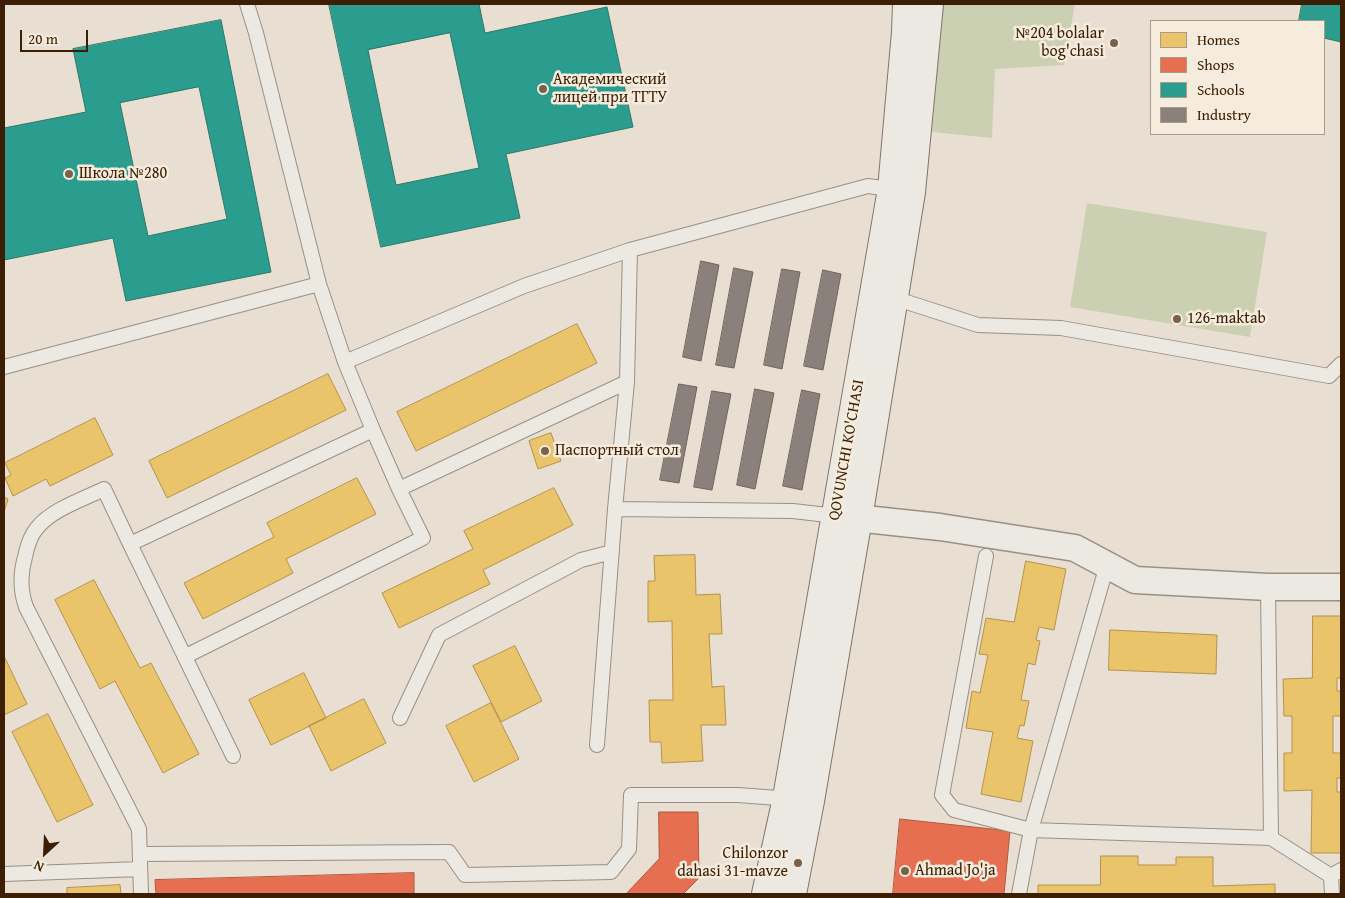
<!DOCTYPE html>
<meta charset="utf-8">
<style>
body{margin:0}
#map{position:relative;width:1345px;height:898px;overflow:hidden;background:#e8dfd2;font-family:"Gentium Book Plus",serif}
canvas{display:block}
.frame{position:absolute;inset:0;border:5px solid #3b1e03;pointer-events:none}
.legend{position:absolute;left:1150px;top:20px;width:175px;height:115px;box-sizing:border-box;background:#f5ecdd;border:1px solid #ab9a86;margin:0;padding:6px 9px;list-style:none;font-size:15px;color:#3b1e03}
.legend li{display:flex;align-items:center;gap:10px;height:25px}
.legend b{width:25px;border:1px solid #ab9a86}
.north{position:absolute;left:20px;top:828px;width:50px;height:50px;-webkit-text-stroke:4px #f5ecdd;paint-order:stroke;rotate:205deg;font-size:14px;font-weight:700;line-height:20px;text-align:center;color:#3b1e03}
.north::after{content:'';display:block;margin:auto;width:18px;height:22px;background:#3b1e03;clip-path:polygon(50% 0,100% 100%,50% 72%,0 100%)}
.scale{position:absolute;left:20px;top:30px;width:68px;height:22px;box-sizing:border-box;border:2px solid #3b1e03;border-top:0;padding-left:6px;font-size:15px;line-height:18px;white-space:nowrap;color:#3b1e03;-webkit-text-stroke:4px #f5ecdd;paint-order:stroke}
</style>
<div id="map">
<canvas width="1345" height="898"></canvas>
<div class="frame"></div>
<ul class="legend">
<li><b style="height:14px;background:#e9c46a"></b>Homes</li>
<li><b style="height:14px;background:#e76f51"></b>Shops</li>
<li><b style="height:14px;background:#2a9d8f"></b>Schools</li>
<li><b style="height:14px;background:#8a817c"></b>Industry</li>
</ul>
<div class="north">N</div>
<div class="scale">20 m</div>
</div>
<script>
const context = document.querySelector('canvas').getContext('2d');
context.lineJoin = 'round';
function fillPath(path, color) { context.fillStyle = color; context.fill(path, 'evenodd'); }
function stroke(path, color, width, dash) { context.strokeStyle = color; context.lineWidth = width; context.lineCap = dash ? 'butt' : 'round'; context.setLineDash(dash || []); context.stroke(path); }
function write(font, color, halo, rows, align = 'center') {
  context.font = font + ' "Gentium Book Plus",serif'; context.lineWidth = 5; context.setLineDash([]); context.textBaseline = 'middle'; context.strokeStyle = halo; context.fillStyle = color; for (const [text, x, y, turn = 0] of rows) {
    context.save(); context.translate(x, y); context.rotate((+turn || 0) * Math.PI / 180); context.textAlign = isNaN(turn) ? turn : align; if (halo) context.strokeText(text, 0, 0); context.fillText(text, 0, 0); context.restore();
  }
}
const green = new Path2D(`
 M941,4H1075L1064,65L995,69L992,138L932,132Z
 M1087,203L1267,232L1250,337L1070,307Z`);
const homes = new Path2D(`
 M577,324L597,363L416,451L397,412Z
 M328,374L346,410L167,498L149,461Z
 M95,418L113,455L50,486L46,479L13,496L5,478L11,475L5,463Z
 M551,433L561,461L538,469L529,441Z
 M357,478L376,514L286,559L293,573L203,619L184,583L274,537L267,523Z
 M554,488L573,525L483,570L490,584L399,628L382,593L473,549L464,531Z
 M4,497L8,499L4,512Z
 M695,555L696,595L720,594L722,634H709L712,687L724,686L726,725H701L703,761L662,763L661,742H650L649,700H673L672,621L648,622V581H655L654,556Z
 M1026,561L1066,569L1054,630L1039,627L1036,640L1040,641L1035,665L1028,663L1021,700L1029,701L1024,726L1020,725L1017,738L1033,741L1021,802L981,794L993,732L966,728L972,691L980,693L988,655L979,654L986,618L1014,622Z
 M94,580L140,668L151,663L199,754L163,773L115,681L100,689L55,600Z
 M1313,616H1341V678H1337V691H1341V716H1333V753H1341V778H1337V792H1341V853H1311L1312,790L1284,791V753H1292V716H1284L1283,679L1312,678Z
 M1110,630L1217,635L1216,674L1109,670Z
 M515,646L542,701L501,722L473,666Z
 M4,656L27,704L4,715Z
 M304,673L326,718L271,745L249,700Z
 M364,699L386,743L331,771L309,726Z
 M491,703L519,759L474,782L446,726Z
 M48,714L93,805L57,822L12,732Z
 M1101,856H1138V865H1176V857H1213V886L1275,884V894H1038V885H1100Z
 M120,885L121,894H67V888Z`);
const shops = new Path2D(`
 M659,812H698L699,878L683,894H626L659,859Z
 M900,819L1010,831L1004,894H893Z
 M414,873V894H156L155,880Z`);
const schools = new Path2D(`
 M329,4H479L485,33L607,7L633,127L506,154L520,218L381,247ZM450,33L479,168L396,185L368,50Z
 M1302,4H1341V42L1324,38V21H1299Z
 M221,20L271,272L126,301L113,238L4,260V128L86,112L73,49ZM199,87L227,219L148,236L120,103Z`);
const industry = new Path2D(`
 M701,261L719,265L701,361L683,357Z
 M734,268L753,272L734,368L716,365Z
 M782,269L800,272L782,369L764,365Z
 M823,270L841,274L823,370L804,366Z
 M679,384L697,387L679,483L660,480Z
 M755,389L774,393L755,489L737,485Z
 M802,390L820,394L802,490L783,486Z
 M712,391L731,394L712,490L694,487Z`);
const lane = new Path2D(`
 M247,4L256,33L319,284L345,362L524,286L630,250L868,186L897,190
 M894,298L978,325L1061,328L1329,376L1341,364
 M345,362L373,430L399,489L627,382
 M4,367L319,284
 M615,509L793,511L836,516
 M130,544L233,756
 M986,556L942,795L954,810L1031,830L1019,894
 M1107,565L1031,830L1271,838L1268,587
 M186,656L423,538L399,489
 M400,718L439,635L581,560L612,552
 M597,745L615,509L627,382L630,250
 M1271,838L1331,876
 M140,854L449,852L465,875L611,872L629,849L631,795H738L791,799
 M4,874L140,869
 M141,894L139,829L26,607C20,590 20,574 25,557C27,547 30,536 37,528C51,510 83,499 104,489L130,544L373,430
 M1332,894L1331,876L1341,870`);
const street = new Path2D(`
 M837,516L940,527L1075,548L1135,580L1268,587H1341`);
const secondary = new Path2D(`
 M766,894L787,798L892,189L906,32L907,4
 M792,894L810,801L858,518L911,192L929,4`);
const markers = [
 [1114,43,5,"#78624b"],
 [543,89,5,"#78624b"],
 [69,174,5,"#78624b"],
 [1177,319,5,"#78624b"],
 [545,451,5,"#78624b"],
 [798,863,5,"#78624b"],
 [905,871,5,"#78624b"]
];
const poiNames = [
 ["№204 bolalar",1104,34,"right"],
 ["bog'chasi",1104,52,"right"],
 ["Академический",553,80],
 ["лицей при ТГТУ",553,98],
 ["Школа №280",79,174],
 ["126-maktab",1187,319],
 ["Паспортный стол",555,451],
 ["Chilonzor",788,854,"right"],
 ["dahasi 31-mavze",788,872,"right"],
 ["Ahmad Jo'ja",915,871]
];
const streetNames = [
 ["QOVUNCHI KO'CHASI",847,450,-80]
];
fillPath(green, '#ccd0b3');
fillPath(homes, '#e9c46a');
stroke(homes, '#b5924b', 1);
fillPath(shops, '#e76f51');
stroke(shops, '#b3573a', 1);
fillPath(schools, '#2a9d8f');
stroke(schools, '#2f7765', 1);
fillPath(industry, '#8a817c');
stroke(industry, '#726358', 1);
stroke(lane, '#989085', 16);
stroke(street, '#989085', 29);
stroke(secondary, '#7f756a', 30);
stroke(lane, '#ece8e2', 14);
stroke(street, '#ece8e2', 26);
stroke(secondary, '#ece8e2', 28);
for (const [x, y, r, color] of markers) { const dot = new Path2D(); dot.arc(x, y, r, 0, 2 * Math.PI); context.fillStyle = color; context.fill(dot); stroke(dot, '#f5ecdd', 2); }
write('16px', '#3b1e03', '#f5ecdd', poiNames, 'left');
write('16px', '#3b1e03', '#f5ecdd', streetNames);
</script>
